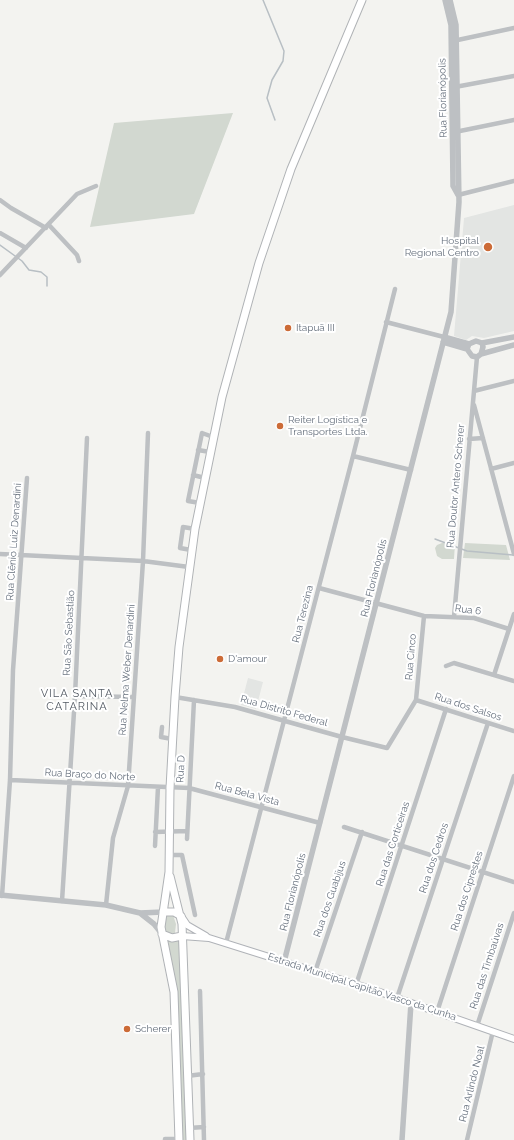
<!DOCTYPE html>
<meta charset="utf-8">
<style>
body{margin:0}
canvas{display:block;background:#f3f3f0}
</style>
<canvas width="514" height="1140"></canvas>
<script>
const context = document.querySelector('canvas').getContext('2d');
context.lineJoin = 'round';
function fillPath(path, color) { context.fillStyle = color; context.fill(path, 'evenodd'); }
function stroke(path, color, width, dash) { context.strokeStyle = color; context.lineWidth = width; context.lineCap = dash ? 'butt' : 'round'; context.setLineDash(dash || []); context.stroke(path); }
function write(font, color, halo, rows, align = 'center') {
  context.font = font + ' Raleway,sans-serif'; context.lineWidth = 4; context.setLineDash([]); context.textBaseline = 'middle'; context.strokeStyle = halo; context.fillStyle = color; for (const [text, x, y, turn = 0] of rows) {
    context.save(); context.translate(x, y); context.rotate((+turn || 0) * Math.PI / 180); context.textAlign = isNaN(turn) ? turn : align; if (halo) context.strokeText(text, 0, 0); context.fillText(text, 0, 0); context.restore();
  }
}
const built = new Path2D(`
 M514,205V331L484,338L472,336L466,340L454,336L464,218Z
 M248,678L263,682L256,709L241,705Z`);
const green = new Path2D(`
 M233,113L194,214L90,227L114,123Z
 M442,543H455L454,559H442L437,556L435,548L437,545Z
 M465,543L506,545L510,560L463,558Z
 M169,914L173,915L176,924L175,933L172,935L166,933L164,924L166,916Z
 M179,939L186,1130L187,1140H182L175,985L168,941L172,942Z`);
const stream = new Path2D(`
 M263,0L284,51L283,61L272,80L267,98L275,120
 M0,245L22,261L29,270L41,272L47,277V286
 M435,539L467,551L513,555`);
const minor = new Path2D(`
 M453,41L514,28
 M455,87L514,76
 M455,132L514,120
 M458,195L514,181
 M0,200L11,208L46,228
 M49,225L77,255L79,261
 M0,233L26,248
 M0,275L77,194L96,186
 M386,322L444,337
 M474,391L514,381
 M474,405L514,554
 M469,439L483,438
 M198,450L210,452
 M353,456L411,470
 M491,469L514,463
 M193,475L205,478
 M200,503L188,501L202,433L213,437
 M191,550L180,548L183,527L195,529
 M0,554L143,561L189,567
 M319,588L424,616L474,618L509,629
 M454,617L477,357
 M446,666L454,663L514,681
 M494,675L514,614
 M75,696L134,697
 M175,697L235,707L342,737L387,748L416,700L424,616
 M416,700L514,731
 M162,727L161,737L172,739
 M10,780L189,788L320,823
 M344,827L514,882
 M155,832L187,831
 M187,839L194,700
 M155,846L158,787
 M169,855H182L195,915
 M2,896L10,780L13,670L27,478
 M62,901L75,696L87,438
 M106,905L113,838L128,786L143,561L148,433
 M226,943L353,456L395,289
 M315,972L362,832
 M356,985L446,709
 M200,991L204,1140
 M397,998L488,723
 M437,1012L514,776
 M477,1026L514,913
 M187,1076L203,1074
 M189,1128L204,1127
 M165,1140V1139H179
 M467,1140L493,1031`);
const tertiary = new Path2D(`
 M445,0L451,25L453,186L458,195
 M444,337L469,344
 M443,342L467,349L472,356L477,357L481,354L483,347L482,343L476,341L469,344L467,349
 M482,343L514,337
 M481,354L514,345
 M0,895L106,905L140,913L163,912
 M140,913L154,924L162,934
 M284,962L451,312L459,202L456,25L450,0
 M402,1140L411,1003`);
const secondary = new Path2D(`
 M181,916L187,925L206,936
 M182,936L209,938L374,990L514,1039`);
const trunk = new Path2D(`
 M170,876L182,924L190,1140
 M163,912H174L181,916
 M162,934L172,938L182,936
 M179,1140L174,992L161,927L169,872L170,788L175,697L179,647L195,529L222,397L259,263L291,169L362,0`);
const markers = [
 [488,247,5,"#cc6b37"],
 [288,328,4,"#cc6b37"],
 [280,426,4,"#cc6b37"],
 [220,659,4,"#cc6b37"],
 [127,1029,4,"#cc6b37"]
];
const streetNames = [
 ["Rua Florianópolis",443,98,-91],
 ["Rua Doutor Antero Scherer",456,486,-85],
 ["Rua Clênio Luiz Denardini",14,542,-86],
 ["Rua Florianópolis",374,578,-76],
 ["Rua 6",468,610,7],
 ["Rua Terezina",303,614,-76],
 ["Rua São Sebastião",69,633,-87],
 ["Rua Cinco",411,657,-85],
 ["Rua Nelma Weber Denardini",127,670,-86],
 ["Rua dos Salsos",468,707,18],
 ["Rua Distrito Federal",284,711,16],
 ["Rua D",181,769,-87],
 ["Rua Braço do Norte",90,775,3],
 ["Rua Bela Vista",247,794,15],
 ["Rua das Corticeiras",393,844,-72],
 ["Rua dos Cedros",434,858,-72],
 ["Rua dos Ciprestes",467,891,-72],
 ["Rua Florianópolis",293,892,-76],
 ["Rua dos Guabijus",330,899,-71],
 ["Rua das Timbaúvas",487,966,-72],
 ["Estrada Municipal Capitão Vasco da Cunha",362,987,18],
 ["Rua Arlindo Noal",472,1084,-76]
];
const poiNames = [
 ["Hospital",479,241,"right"],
 ["Regional Centro",479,253,"right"],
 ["Itapuã III",296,328],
 ["Reiter Logística e",288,420],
 ["Transportes Ltda.",288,432],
 ["D'amour",228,659],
 ["Scherer",135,1029]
];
const neighbourhoodNames = [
 ["VILA SANTA",77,694],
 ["CATARINA",77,707]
];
fillPath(built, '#e3e5e3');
fillPath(green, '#d2d8d0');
stroke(stream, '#b8bfc4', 1.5);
stroke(secondary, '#b0b3b8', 8);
stroke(trunk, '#b0b3b6', 9);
stroke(minor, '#bdc0c3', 4.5);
stroke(tertiary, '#bdc0c3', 5.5);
stroke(secondary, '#fff', 6);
stroke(trunk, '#fff', 7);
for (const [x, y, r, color] of markers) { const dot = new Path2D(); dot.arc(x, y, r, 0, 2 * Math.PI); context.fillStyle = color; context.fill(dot); stroke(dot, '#fff', 1.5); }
write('10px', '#66707d', '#fff', streetNames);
write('10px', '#66707d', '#fff', poiNames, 'left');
context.letterSpacing = '1px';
write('11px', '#535a63', '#fff', neighbourhoodNames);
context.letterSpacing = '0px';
</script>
